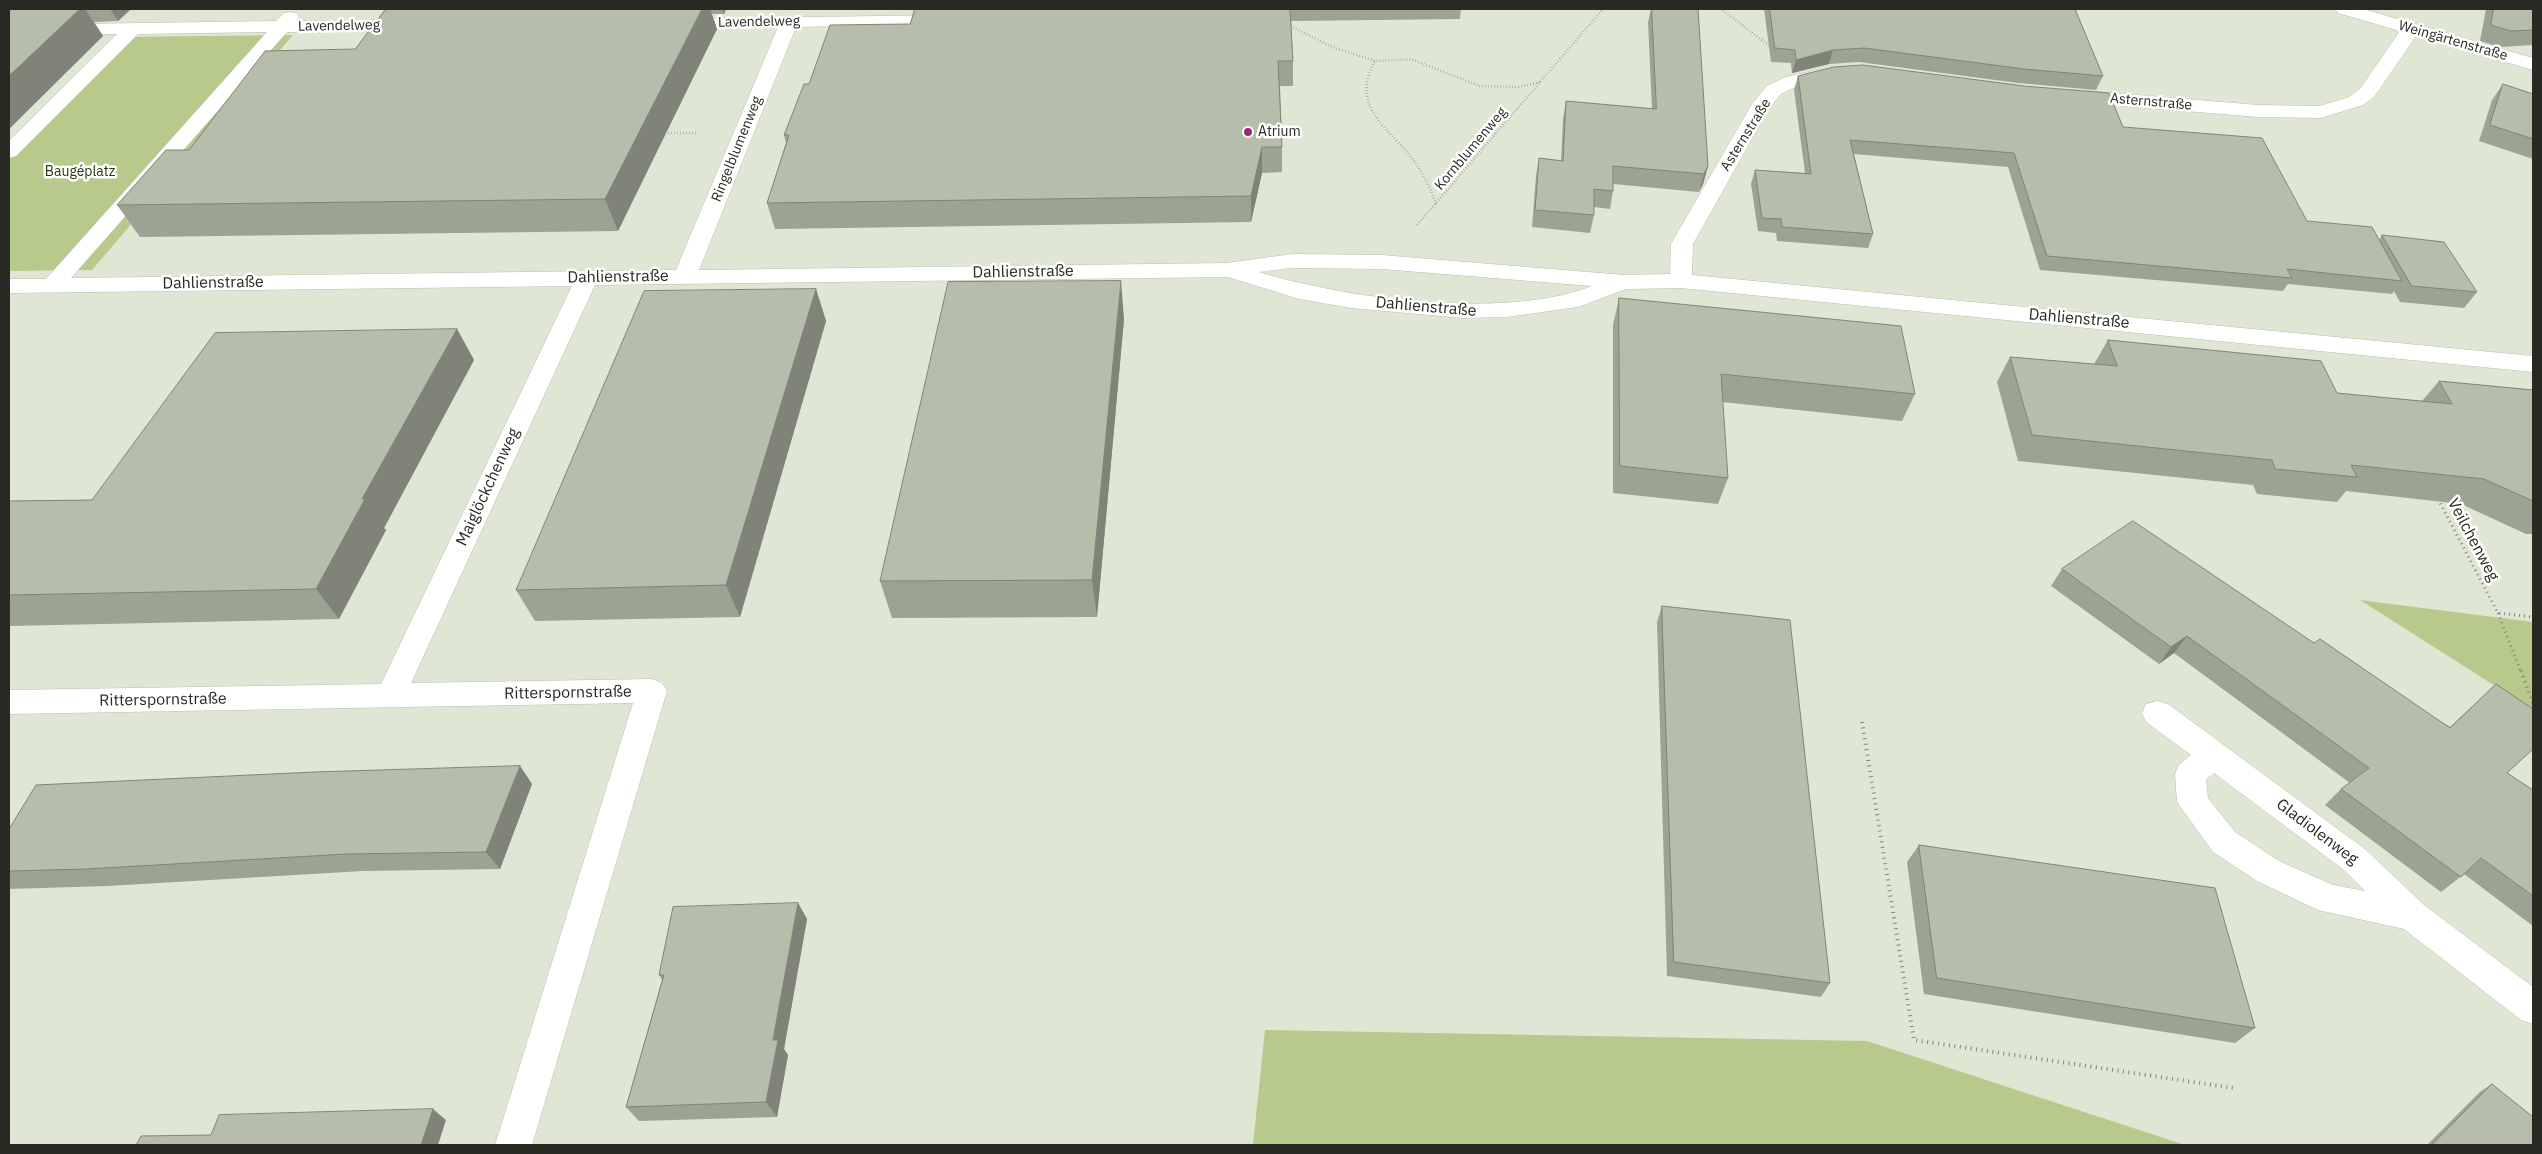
<!DOCTYPE html>
<meta charset="utf-8">
<style>
body{margin:0}
#map{position:relative;width:2542px;height:1154px;overflow:hidden;background:#e0e6d4;font-family:"IBM Plex Sans",sans-serif}
canvas{display:block}
.frame{position:absolute;inset:0;border:10px solid #272922;pointer-events:none}
</style>
<div id="map">
<canvas width="2542" height="1154"></canvas>
<div class="frame"></div>
</div>
<script>
const context = document.querySelector('canvas').getContext('2d');
context.lineJoin = 'round';
function fillPath(path, color) { context.fillStyle = color; context.fill(path, 'evenodd'); }
function stroke(path, color, width, dash) { context.strokeStyle = color; context.lineWidth = width; context.lineCap = dash ? 'butt' : 'round'; context.setLineDash(dash || []); context.stroke(path); }
function write(font, color, halo, rows, align = 'center') {
  context.font = font + ' "IBM Plex Sans",sans-serif'; context.lineWidth = 5; context.setLineDash([]); context.textBaseline = 'middle'; context.strokeStyle = halo; context.fillStyle = color; for (const [text, x, y, turn = 0] of rows) {
    context.save(); context.translate(x, y); context.rotate((+turn || 0) * Math.PI / 180); context.textAlign = isNaN(turn) ? turn : align; if (halo) context.strokeText(text, 0, 0); context.fillText(text, 0, 0); context.restore();
  }
}
const green = new Path2D(`
 M293,35L92,270L9,271V143L116,37Z
 M2360,600L2533,622V711V710Z
 M1265,1030L1867,1041L2185,1145H1253Z`);
const pathFar2 = new Path2D(`
 M1721,9L1771,47
 M1288,25L1332,47L1375,61
 M662,133H698
 M1436,204C1430,187 1422,170 1410,156C1385,125 1350,105 1375,61L1411,59L1480,86L1519,87L1540,82
 M1417,225L1603,9`);
const pathFar1 = new Path2D(`
 M2438,499L2498,613L2533,617
 M2498,613L2521,672`);
const path = new Path2D(`
 M2521,671L2533,703
 M1862,722L1914,1040L2233,1088`);
const minor = new Path2D(`
 M2335,9H2363L2533,58V70L2416,36L2374,97L2363,105L2321,118L2259,117L2074,102L2067,100L2064,96L2067,92L2074,90L2259,105L2320,106L2349,97L2360,89L2400,31L2338,13Z
 M290,12L296,13L299,17L296,21L410,20L416,21L419,25L416,29L410,30L287,32L71,278L676,270L778,27L678,28L672,27L669,23L672,19L950,15L956,16L959,20L956,24L796,27L699,270L1227,263L1292,254L1382,255L1624,275L1670,274L1671,244L1752,104L1767,86L1786,77L1835,66L1842,68L1844,72L1842,76L1799,85L1781,94L1768,110L1693,244L1692,275L2533,356V372L1681,288L1626,289L1578,307L1507,317L1463,318L1351,308L1299,299L1228,277L595,285L411,683L652,679L662,683L667,691L532,1145H495L633,703L9,714V690L381,684L572,286L9,293V279H46L267,32L138,34L16,156L9,158V141L117,34L9,35V25L276,21L284,13ZM1292,268L1382,269L1592,286C1506,320 1346,299 1259,272Z
 M2157,701L2168,704L2366,850L2424,905L2533,987V1024L2521,1020L2404,929L2318,910L2257,881L2213,852L2177,802L2175,774L2179,765L2191,755L2146,722L2142,713L2146,704ZM2214,773L2344,870L2365,891L2333,885L2279,861L2235,832L2208,798L2206,779Z`);
const wall = new Path2D(`
 M9,9H131L118,21L94,22L103,36L9,129Z
 M386,9H726L724,14H712L717,29L618,231L140,237L117,205L189,150L355,49Z
 M915,9H1461L1460,19L1291,21L1293,61V86H1280L1282,147V172L1262,173L1251,222L775,229L767,203L786,143L784,135L809,84L910,24Z
 M1651,9H1698L1708,166L1703,184L1699,192L1613,184V191L1610,209L1594,207V215L1590,233L1532,227L1536,176L1539,158L1561,161L1563,119L1566,101L1652,109L1648,22Z
 M1764,9H2075L2103,76L2096,90L2018,83L1859,62L1829,64L1792,73L1791,63L1771,62Z
 M2486,9H2533V45L2500,47L2480,41Z
 M1798,76L2123,127L2307,221L2379,240L2382,235L2477,292L2464,308L2400,302L2394,291L2392,294L2288,284L2283,291L2040,270L2008,167L1854,154L1873,234L1868,248L1777,241L1776,233L1758,231L1751,184L1755,170L1805,173L1794,90Z
 M2503,84L2533,94V159L2479,141L2492,100Z
 M816,289L826,321L740,617L535,621L516,590Z
 M1619,298L1915,394L1902,421L1722,402L1728,478L1718,504L1613,493V325Z
 M1124,319L1097,617L892,618L880,581Z
 M457,329L474,360L384,528L386,530L339,619L9,626V501L92,500Z
 M2108,340L2337,393L2422,401L2439,381L2533,390V534H2526L2461,504L2346,491L2337,502L2257,494L2253,485L2018,461L1997,382L2010,357L2094,364Z
 M2062,569L2314,643L2450,727L2496,684L2507,773L2533,790V926L2464,874L2441,892L2325,805L2341,789L2350,783L2174,653L2159,664L2051,586Z
 M1662,606L1830,983L1821,997L1667,976L1657,622Z
 M520,766L532,784L500,869L363,871L108,886L9,889V829Z
 M1919,845L2255,1028L2235,1043L1924,994L1907,862Z
 M798,903L807,919L784,1049L788,1055L777,1117L639,1121L626,1107L662,980L659,975Z
 M2492,1084L2533,1145H2427L2480,1092Z`);
const shadedWall = new Path2D(`
 M80,9H85L103,36L9,129V76Z
 M110,9H131L118,21Z
 M702,9H710L717,29L618,231L605,199Z
 M722,9H726L724,14Z
 M1833,50L1829,64L1792,73L1796,60Z
 M1262,147V173L1251,222V196Z
 M1708,166L1703,184L1699,192L1704,174Z
 M1121,281L1124,319L1097,617L1092,580Z
 M816,289L826,321L740,617L726,585Z
 M457,329L474,360L384,528L386,530L339,619L316,589L362,499Z
 M2187,636L2174,653L2159,664L2171,647Z
 M520,766L532,784L500,869L486,852Z
 M798,903L807,919L784,1049L788,1055L777,1117L766,1102L773,1040Z
 M433,1109L446,1120L438,1145H421Z`);
const building = new Path2D(`
 M9,9H80L9,76Z
 M386,9H702L605,199L117,205L166,150H189L265,51L355,49Z
 M915,9H1290L1293,61H1278L1282,147H1262L1251,196L767,203L789,135H784L804,84H809L830,25L910,24Z
 M1652,9H1698L1708,166L1704,174L1613,166V191L1594,189V215L1535,210L1539,158L1563,161L1566,101L1656,109Z
 M1770,9H2075L2103,76L2024,69L1864,48L1833,50L1796,60L1795,50L1775,48Z
 M2494,9H2533V30L2511,31L2491,25Z
 M1863,65L2024,86L2109,93L2123,127L2262,138L2307,221L2372,227L2402,281L2287,269L2292,278L2047,256L2014,153L1850,140L1873,234L1782,227L1781,219L1762,218L1755,170L1811,174L1798,76L1805,74L1834,67Z
 M2503,84L2533,94V139L2490,125Z
 M2382,235L2444,242L2477,292L2412,286Z
 M1121,281L1092,580L880,581L948,282Z
 M816,289L726,585L516,590L644,291Z
 M1619,298L1901,326L1915,394L1721,374L1728,478L1620,466Z
 M457,329L362,499H365L316,589L9,595V501L92,500L215,333Z
 M2108,340L2321,361L2337,393L2452,404L2439,381L2533,390V501L2484,479L2351,465L2357,477L2275,469L2272,460L2032,435L2010,357L2117,366Z
 M2133,521L2314,643L2320,639L2450,728L2496,684L2533,709V749L2507,773L2533,790V896L2481,858L2461,877L2341,789L2369,768L2187,636L2171,647L2062,569Z
 M1662,606L1790,620L1830,983L1674,962Z
 M520,766L486,852L346,854L87,869L9,871V829L36,785L315,772Z
 M1919,845L2215,888L2255,1028L1937,978Z
 M798,903L773,1040H778L766,1102L626,1107L664,975H659L673,907Z
 M2492,1084L2533,1117V1145H2432Z
 M433,1109L421,1145H136L141,1136L211,1135L219,1115Z`);
const markers = [
 [1248,132,5,"#a42373"]
];
const farStreetnames = [
 ["Lavendelweg",759,22,-1],
 ["Lavendelweg",339,26,-1],
 ["Weingärtenstraße",2453,41,16],
 ["Asternstraße",2151,102,5],
 ["Asternstraße",1746,135,-58],
 ["Ringelblumenweg",737,149,-68],
 ["Kornblumenweg",1471,149,-50]
];
const farPoinames = [
 ["Atrium",1258,132]
];
const farParknames = [
 ["Baugéplatz",80,172]
];
const streetNames = [
 ["Dahlienstraße",1023,272,-1],
 ["Dahlienstraße",618,277,-1],
 ["Dahlienstraße",213,283,-1],
 ["Dahlienstraße",1426,307,5],
 ["Dahlienstraße",2079,319,5],
 ["Maiglöckchenweg",488,487,-65],
 ["Veilchenweg",2473,540,62],
 ["Ritterspornstraße",568,693,-1],
 ["Ritterspornstraße",163,700,-1],
 ["Gladiolenweg",2317,832,37]
];
fillPath(green, '#b8c98c');
stroke(minor, '#babfad', 1);
stroke(pathFar2, '#828679', 2.5, [0.5, 2.5]);
stroke(pathFar1, '#828679', 3, [1, 4]);
stroke(path, '#828679', 4, [1, 4.5]);
fillPath(minor, '#fff');
fillPath(wall, '#9da393');
fillPath(shadedWall, '#808478');
fillPath(building, '#b7bdab');
stroke(building, '#808478', 1);
for (const [x, y, r, color] of markers) { const dot = new Path2D(); dot.arc(x, y, r, 0, 2 * Math.PI); context.fillStyle = color; context.fill(dot); stroke(dot, '#fff', 2); }
write('14px', '#272922', '#fff', farStreetnames);
write('14px', '#272922', '#fff', farPoinames, 'left');
write('14px', '#2b330e', '#fff', farParknames);
write('16px', '#272922', '#fff', streetNames);
</script>
